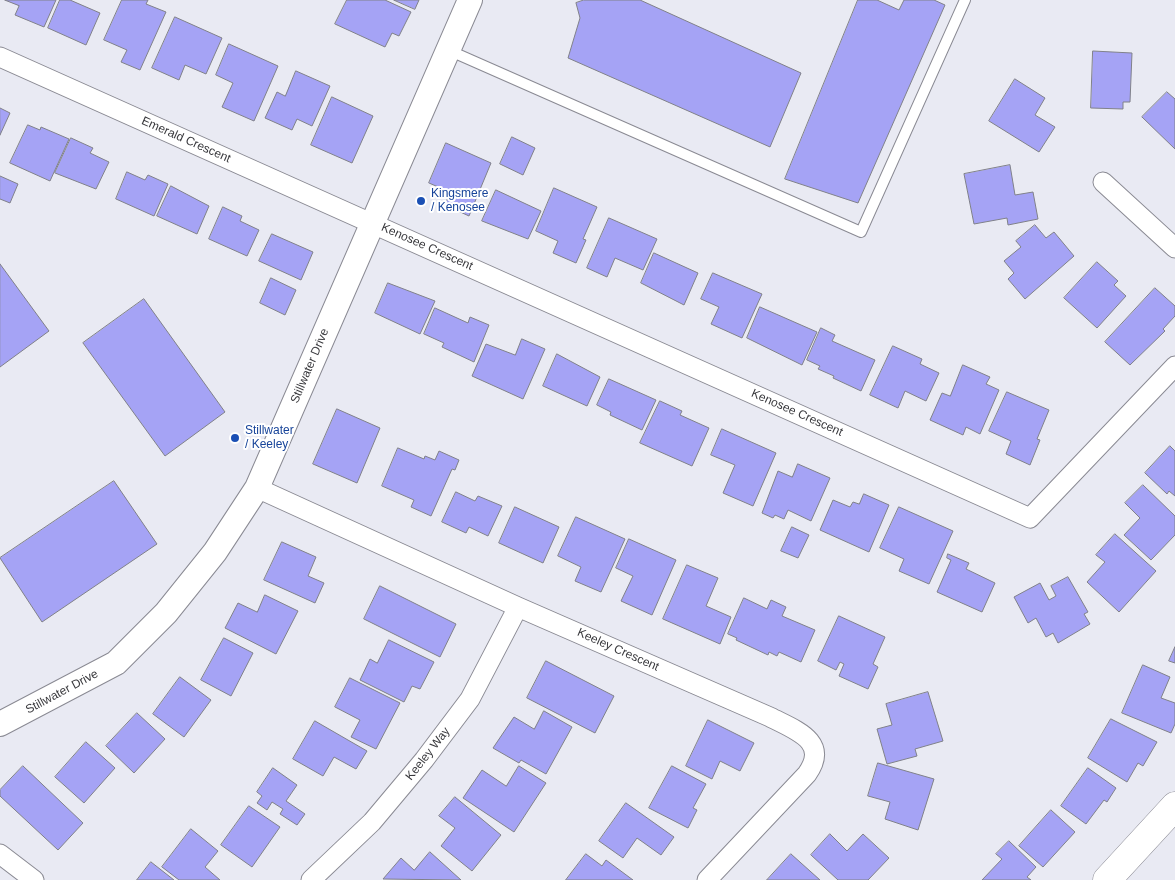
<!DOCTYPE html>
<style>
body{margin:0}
canvas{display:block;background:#e9eaf3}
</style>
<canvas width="1175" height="880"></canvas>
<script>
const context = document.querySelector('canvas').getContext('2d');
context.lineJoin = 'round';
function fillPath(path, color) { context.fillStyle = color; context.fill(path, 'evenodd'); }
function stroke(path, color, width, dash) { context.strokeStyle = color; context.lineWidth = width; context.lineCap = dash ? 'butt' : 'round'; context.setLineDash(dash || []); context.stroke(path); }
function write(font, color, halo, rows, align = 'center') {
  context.font = font + ' Arial,sans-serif'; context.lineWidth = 4; context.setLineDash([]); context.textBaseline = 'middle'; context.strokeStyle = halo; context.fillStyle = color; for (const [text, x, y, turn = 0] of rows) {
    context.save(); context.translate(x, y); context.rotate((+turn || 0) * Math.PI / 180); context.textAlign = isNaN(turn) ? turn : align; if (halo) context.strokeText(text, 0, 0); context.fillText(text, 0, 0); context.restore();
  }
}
const building = new Path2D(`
 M5,0H56L44,27L15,15L19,6Z
 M60,0H70L100,13L86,45L48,28Z
 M122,0H148L146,4L166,12L140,70L121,62L127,50L104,40Z
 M347,0H385L411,12L399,36L392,33L385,47L335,24Z
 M394,0H419L415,9Z
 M584,0H640L801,73L770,147L568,58L580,18L576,3Z
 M858,0H877L899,10L904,0H934L945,5L858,203L785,179Z
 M175,17L222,38L206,74L185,65L179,80L152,68Z
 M229,44L278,66L254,121L222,107L233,83L216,75Z
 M1093,51L1132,53L1130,102H1123V109L1091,108Z
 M296,71L330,86L312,126L297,119L292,130L265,118L277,92L285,96Z
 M1015,79L1045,98L1035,115L1055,127L1039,152L989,121Z
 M1167,92L1175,99V149L1142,117Z
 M332,97L373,116L352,163L311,145Z
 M0,108L10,113L0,135Z
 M28,125L40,130L41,127L69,139L50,181L10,163Z
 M512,137L535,148L523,175L500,164Z
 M71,138L93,148L90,153L109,162L96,189L55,173Z
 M446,143L491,163L469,216L445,205L450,192L429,183Z
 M1010,165L1015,195L1033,192L1038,219L1008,225L1007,218L974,224L964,174Z
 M127,172L145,180L148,175L168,184L154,216L116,199Z
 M0,176L18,184L10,203L0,199Z
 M171,186L209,206L197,234L157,216Z
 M554,188L597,207L583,239L586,240L576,263L553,253L558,241L536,231Z
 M496,190L541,211L528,239L482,221Z
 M223,207L242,216L240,221L259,230L247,256L209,239Z
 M609,218L657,239L643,270L615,258L607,277L587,268Z
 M1035,225L1046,238L1054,232L1074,256L1025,299L1008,279L1014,273L1004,261L1021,247L1016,241Z
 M272,234L313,252L301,280L259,261Z
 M654,253L698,273L684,305L641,283Z
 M1097,262L1118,281L1114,285L1126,296L1097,328L1064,298Z
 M0,264L49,331L0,367Z
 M713,273L762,294L742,338L711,324L719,307L701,299Z
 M271,278L296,290L285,315L260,303Z
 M388,283L435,301L420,334L375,313Z
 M1155,288L1175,306V316L1163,329L1165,331L1130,365L1105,342Z
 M144,299L225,412L165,456L83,343Z
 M760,307L817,332L802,365L747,338Z
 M435,308L468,323L470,317L489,325L474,362L442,347L444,343L424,334Z
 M821,328L835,335L832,341L875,360L861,391L833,378L834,376L818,369L820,366L807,360Z
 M522,339L545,349L523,399L472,376L486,344L515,355Z
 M893,346L922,359L920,364L939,373L926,401L905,391L898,408L870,395Z
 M557,354L600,377L587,406L543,386Z
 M963,365L990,377L986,384L999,390L980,434L966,427L963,435L930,420L942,393L950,396Z
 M609,379L656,400L642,430L610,415L611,412L597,405Z
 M1007,392L1049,410L1037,439L1040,440L1030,465L1006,454L1011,441L989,431Z
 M660,401L682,411L680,415L709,428L692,466L640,443Z
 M337,409L380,428L357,483L313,464Z
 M722,429L776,453L753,506L723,493L735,465L711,455Z
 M1170,446L1175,451V496L1169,491L1167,494L1145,473Z
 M398,448L424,459L425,456L435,460L439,451L459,460L455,470L452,469L431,516L411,507L414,500L382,486Z
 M798,464L830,478L811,521L788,510L784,519L775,515L773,518L762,513L778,471L792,477Z
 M114,481L157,544L42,622L0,558Z
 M1143,485L1175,516V535L1151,560L1124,535L1140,518L1125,503Z
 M456,492L475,501L478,496L502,506L488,536L469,527L466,533L442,522Z
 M864,494L889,505L869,552L820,530L833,500L850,507L853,502L859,504Z
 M515,507L559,527L543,563L499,543Z
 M899,507L953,531L929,584L899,571L904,559L880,548Z
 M576,517L625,539L601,592L575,581L581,567L558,556Z
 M792,527L809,535L798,558L781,551Z
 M1115,534L1156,571L1119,612L1087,582L1105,562L1096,555Z
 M629,539L676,560L652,615L621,601L633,576L616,568Z
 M282,542L316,557L308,576L324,583L315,603L264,580Z
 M948,554L969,563L966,569L995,583L982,612L937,592L951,560L947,558Z
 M687,565L718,578L706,606L731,617L720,644L663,619Z
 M1068,577L1088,612L1084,614L1090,624L1058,643L1053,633L1046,637L1036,618L1028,623L1014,597L1040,583L1049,600L1056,596L1051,586Z
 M380,586L456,624L440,657L364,619Z
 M265,595L298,611L276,654L225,628L238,603L257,612Z
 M744,598L767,609L771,600L786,607L782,616L815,630L801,662L779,652L777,656L769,652L768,655L736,640L737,638L728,634Z
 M839,616L885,637L873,664L878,667L868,689L839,676L844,664L840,662L836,670L818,661Z
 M224,638L253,653L231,696L201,680Z
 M389,640L434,662L420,689L412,686L404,702L360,680L370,659L377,663Z
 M1175,647V663L1169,661Z
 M546,661L614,696L595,733L527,698Z
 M1143,665L1170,677L1161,698L1175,703V724L1171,733L1122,713Z
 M180,677L211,700L184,737L153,714Z
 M350,678L400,703L376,749L351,737L360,720L335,707Z
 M928,692L943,741L915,749L917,756L887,764L877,729L892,725L886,704Z
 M544,711L572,727L546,774L521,760L519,763L493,748L514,717L534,729Z
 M137,713L165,739L134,773L106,746Z
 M1111,719L1157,742L1143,766L1138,763L1127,782L1088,758Z
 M708,720L754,743L740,771L720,761L712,779L686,766Z
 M315,721L367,751L356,769L334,757L323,776L293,759Z
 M86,742L115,768L84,803L55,777Z
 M878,763L934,779L918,830L885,819L890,802L868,796Z
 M23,766L83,823L58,850L0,796V790Z
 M519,766L546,783L514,832L463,798L482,770L506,786Z
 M672,766L706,784L693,808L697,810L688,828L649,808Z
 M273,768L297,785L286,801L305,814L297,825L280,814L283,809L272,802L267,810L257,803L262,796L257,792Z
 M1088,768L1116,788L1107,802L1104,800L1086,824L1061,806Z
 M455,797L501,835L472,871L441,846L455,828L439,816Z
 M626,803L674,837L661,855L637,838L623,858L599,841Z
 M249,806L280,827L252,867L221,845Z
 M1051,810L1075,832L1043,867L1019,846Z
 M191,829L218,851L205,867L220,880H179L162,867Z
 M830,834L847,851L863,834L889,858L868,880H838L811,855Z
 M1009,841L1036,867L1027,877L1031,880H982L1002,859L996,854Z
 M430,852L461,880L383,879L401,858L414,870Z
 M586,854L602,866L606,860L633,880H566Z
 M791,854L820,880H767Z
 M151,862L174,880H137Z`);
const service = new Path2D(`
 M448,50L861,232L965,0`);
const minor = new Path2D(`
 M0,57L1030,518L1175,366
 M1103,182L1175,248
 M257,488L518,607L770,717C795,730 830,741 807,774L707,880
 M0,854L34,880
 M311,880L372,822L424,760L470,699L518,607`);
const tertiary = new Path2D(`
 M0,724L116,663L166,613L215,552L257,488L470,0`);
const secondary = new Path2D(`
 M1107,880L1175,806`);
const markers = [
 [421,201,5,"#1a4fb4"],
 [235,438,5,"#1a4fb4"]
];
const streetNames = [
 ["Emerald Crescent",186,140,24],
 ["Kenosee Crescent",427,247,24],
 ["Stillwater Drive",310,366,-67],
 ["Kenosee Crescent",797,413,24],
 ["Keeley Crescent",618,650,24],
 ["Stillwater Drive",62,692,-28],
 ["Keeley Way",428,754,-52]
];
const transitNames = [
 ["Kingsmere",431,194],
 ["/ Kenosee",431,208],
 ["Stillwater",245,431],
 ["/ Keeley",245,445]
];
fillPath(building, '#a5a3f5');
stroke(building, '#808189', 1);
stroke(service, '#8a8a93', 12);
stroke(minor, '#8a8a93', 21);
stroke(tertiary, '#8a8a93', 26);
stroke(secondary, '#8a8a93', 29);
stroke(service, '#fff', 10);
stroke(minor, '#fff', 19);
stroke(tertiary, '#fff', 24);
stroke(secondary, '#fff', 28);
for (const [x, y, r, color] of markers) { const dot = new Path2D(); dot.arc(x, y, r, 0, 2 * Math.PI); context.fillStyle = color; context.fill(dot); stroke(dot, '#fff', 2); }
write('12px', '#39393d', '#fff', streetNames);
write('12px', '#164399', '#fff', transitNames, 'left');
</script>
